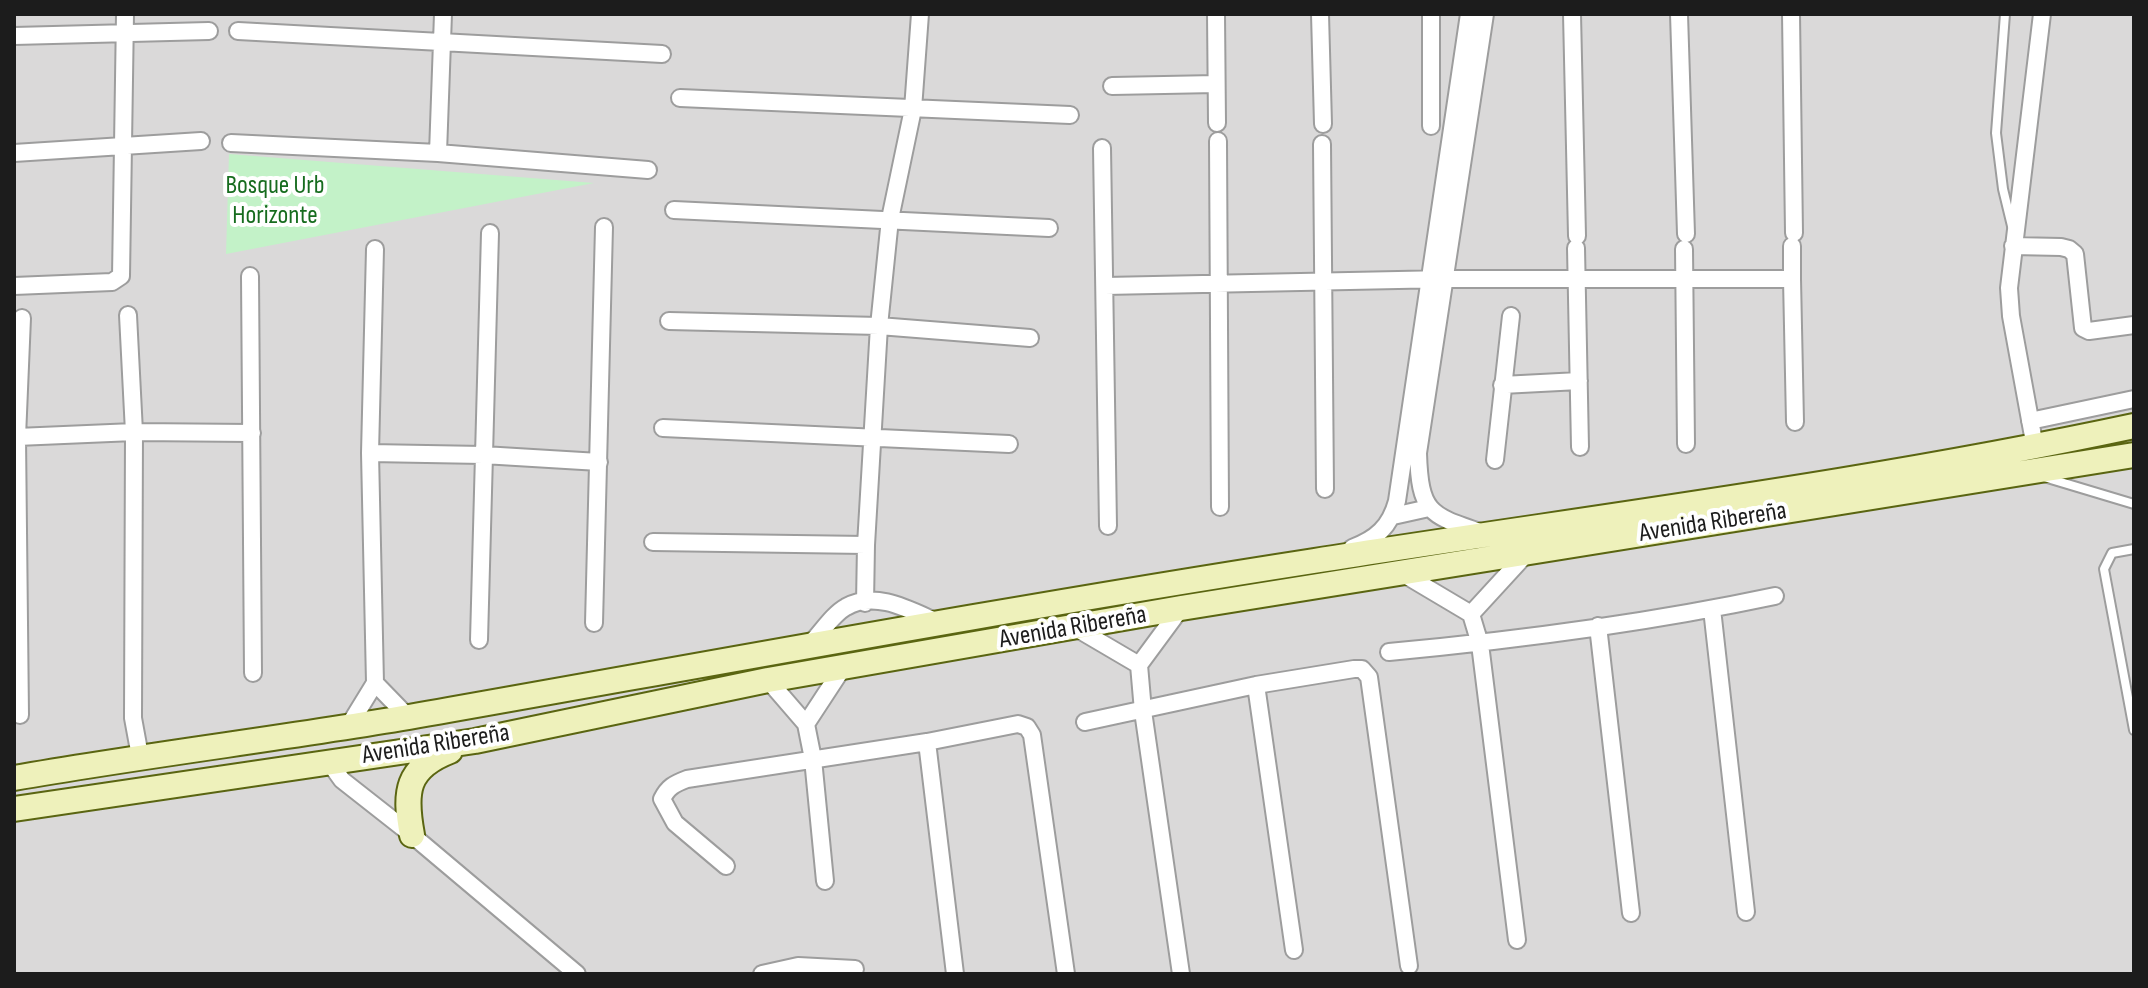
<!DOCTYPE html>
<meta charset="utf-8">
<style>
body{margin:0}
#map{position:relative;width:2148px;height:988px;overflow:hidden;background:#ece9e2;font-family:"Sofia Sans Condensed",sans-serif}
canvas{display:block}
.frame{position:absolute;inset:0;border:16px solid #1c1c1c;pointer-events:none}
</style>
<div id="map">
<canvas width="2148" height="988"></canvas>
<div class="frame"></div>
</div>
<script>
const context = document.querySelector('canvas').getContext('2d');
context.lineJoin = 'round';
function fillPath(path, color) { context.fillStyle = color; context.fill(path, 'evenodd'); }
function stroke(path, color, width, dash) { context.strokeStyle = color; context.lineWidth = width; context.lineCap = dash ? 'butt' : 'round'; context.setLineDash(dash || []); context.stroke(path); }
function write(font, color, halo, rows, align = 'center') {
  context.font = font + ' "Sofia Sans Condensed",sans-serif'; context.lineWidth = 8; context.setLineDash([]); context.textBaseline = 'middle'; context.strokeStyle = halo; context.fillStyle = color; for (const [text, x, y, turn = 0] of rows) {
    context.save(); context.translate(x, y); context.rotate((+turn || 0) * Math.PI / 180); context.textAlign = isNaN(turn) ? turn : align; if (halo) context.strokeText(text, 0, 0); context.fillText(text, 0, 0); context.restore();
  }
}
const residential = new Path2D(`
 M14,14H2134V974H14Z`);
const park = new Path2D(`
 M229,154L594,183L226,254Z`);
const lane = new Path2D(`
 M2005,14L1996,133L2003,189L2012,226
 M2044,477L2134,504
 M2134,549L2112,553L2104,569L2134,730`);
const street = new Path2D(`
 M1216,14L1217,123
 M1320,14L1323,124
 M1431,14V126
 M1572,14L1577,236
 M1679,14L1686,234
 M1791,14L1794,233
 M238,31L662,54
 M14,36L209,31
 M1112,86L1216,84
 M680,98L1070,115
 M1218,141L1220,507
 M231,143L438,153L648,170
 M1322,144L1325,489
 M1102,148L1108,526
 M14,153L201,141
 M438,153L443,14
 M674,210L1049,228
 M2013,246L2061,247L2069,249L2075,254L2083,328L2089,331L2134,325
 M1576,248L1580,447
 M1684,249L1686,444
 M250,276L253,673
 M1792,279V246
 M14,286L112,282L121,276L125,14
 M1105,286L1447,279H1792L1795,422
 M128,315L134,432L133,718L140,756
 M669,321L879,326L1030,338
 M1502,385L1579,381
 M2030,421L2134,399
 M663,428L1009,444
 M17,437L134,432L252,433
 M2035,447L2011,316L2009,288L2042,14
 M370,453L483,455L599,462
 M1495,460L1511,316
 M1393,516L1429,508
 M1483,533C1430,515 1420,514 1418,453L1485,14
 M653,542L866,545L865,603
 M866,545L879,326L890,219L913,109L920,14
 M1352,548C1376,539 1390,527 1397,501L1469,14
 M1402,573L1471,614L1480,644L1517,940
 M1712,609L1746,912
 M1471,614L1527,553
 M594,623L604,227
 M1598,626L1631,913
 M1076,628L1139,665
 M479,640L490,233
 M810,644C821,633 833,614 846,607C875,590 910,610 937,622
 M1389,652C1518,640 1648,623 1775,596
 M768,680L806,724L813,759L825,881
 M375,683L408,717
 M1256,685L1294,950
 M20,715L17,437L22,318
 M1085,722L1256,685L1354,669H1362L1369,677L1409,966
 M806,724L842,669
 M348,727L375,683L370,453L375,249
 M927,742L955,974
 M329,762L342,780L412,835L577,974
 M726,866L675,823L662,799C668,787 674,784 687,779L927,742L1018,724L1027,727L1032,735L1066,974
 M762,974L798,966L855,969
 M1181,974L1143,711L1139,665L1181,608`);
const secondary = new Path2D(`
 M14,778C145,755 278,739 409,717C710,664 1011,608 1314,561C1587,518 1863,484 2134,426
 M14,809L475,741L768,680L1181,608L2134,455
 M412,835C404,792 406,768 450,751`);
const parkNames = [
 ["Bosque Urb",275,186],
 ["Horizonte",275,216]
];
const streetNames = [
 ["Avenida Ribereña",1713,523,-9],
 ["Avenida Ribereña",1073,628,-10],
 ["Avenida Ribereña",436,745,-9]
];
fillPath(residential, '#dad9d9');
fillPath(park, '#c3f2c8');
stroke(lane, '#9d9d9d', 12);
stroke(street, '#9d9d9d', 20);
stroke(secondary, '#5a6511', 28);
stroke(lane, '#fff', 8);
stroke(street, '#fff', 16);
stroke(secondary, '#eef1bb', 24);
write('26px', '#176c1f', '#fff', parkNames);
write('26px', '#1c1c1c', '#fff', streetNames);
</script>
